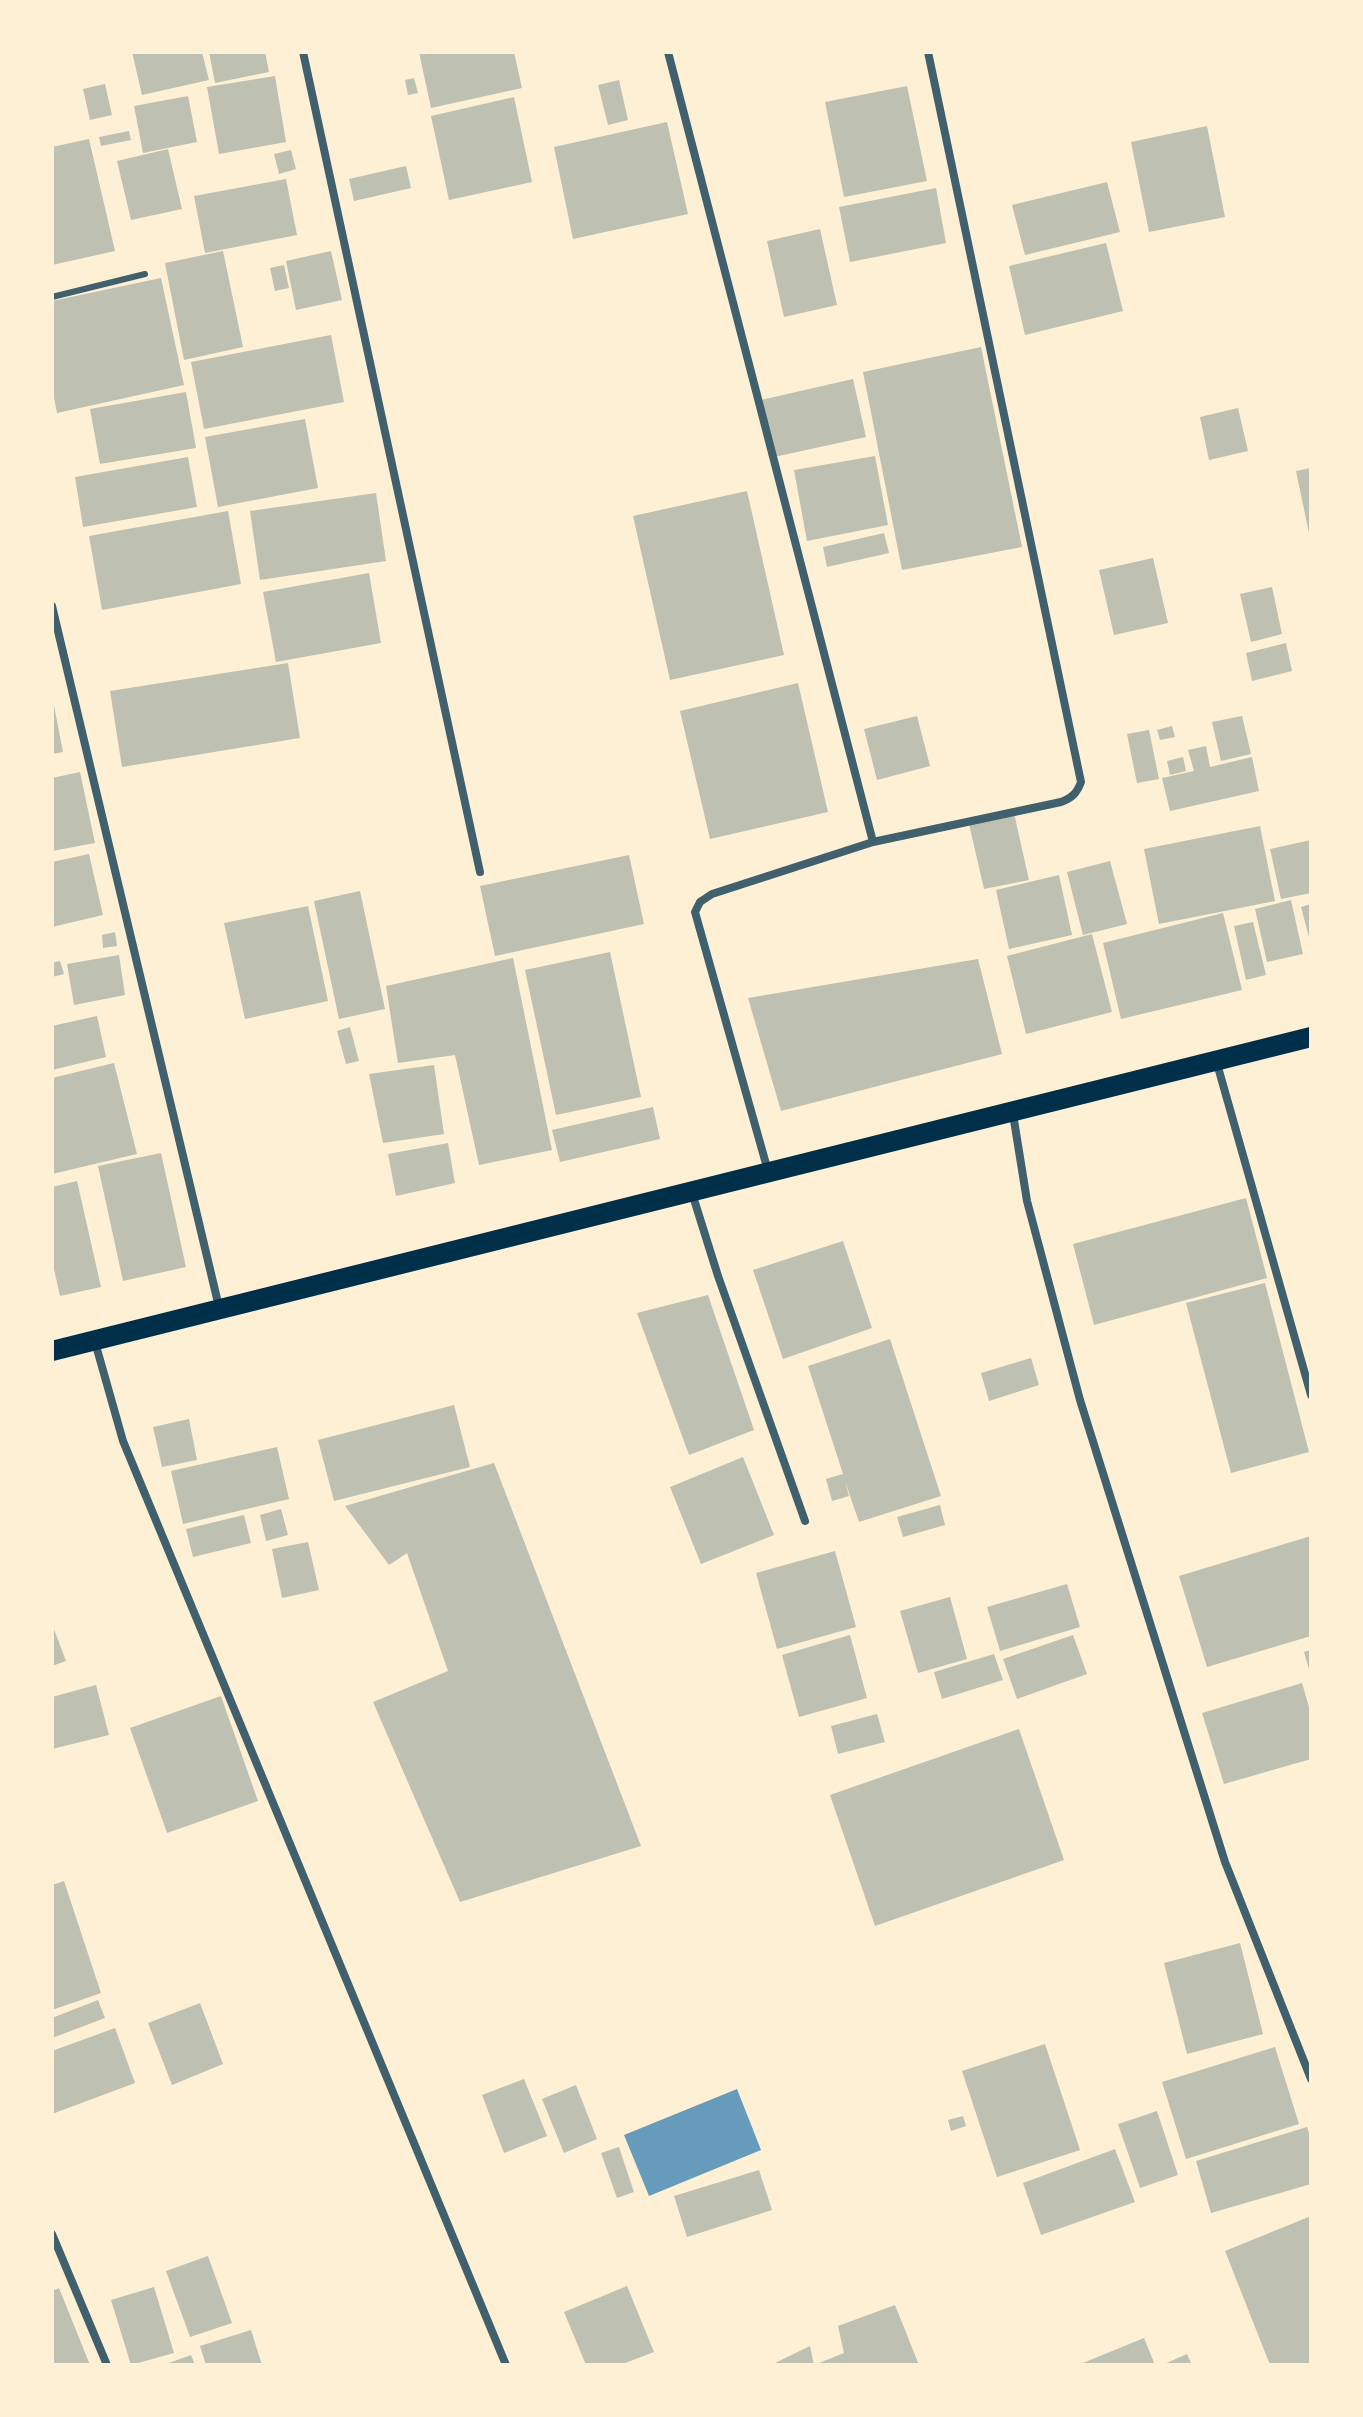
<!DOCTYPE html>
<style>
body{margin:0}
#map{position:relative;width:1363px;height:2417px;overflow:hidden;background:#fdf0d5;font-family:Roboto,sans-serif}
canvas{display:block}
.frame{position:absolute;inset:0;border:54px solid #fdf0d5;pointer-events:none}
</style>
<div id="map">
<canvas width="1363" height="2417"></canvas>
<div class="frame"></div>
</div>
<script>
const context = document.querySelector('canvas').getContext('2d');
context.lineJoin = 'round';
function fillPath(path, color) { context.fillStyle = color; context.fill(path, 'evenodd'); }
function stroke(path, color, width, dash) { context.strokeStyle = color; context.lineWidth = width; context.lineCap = dash ? 'butt' : 'round'; context.setLineDash(dash || []); context.stroke(path); }
const water = new Path2D(`
 M737,2089L761,2150L649,2196L624,2135Z`);
const building = new Path2D(`
 M132,52H202L209,80L142,95Z
 M209,52H265L269,72L215,83Z
 M419,52H514L522,88L431,108Z
 M275,76L286,142L219,154L207,87Z
 M414,78L418,93L408,95L405,80Z
 M619,80L628,120L608,125L598,85Z
 M105,84L112,115L90,120L83,89Z
 M907,86L927,181L844,197L825,102Z
 M188,96L197,142L143,153L134,106Z
 M514,97L532,182L449,200L431,116Z
 M667,122L688,214L573,239L554,147Z
 M1207,126L1225,217L1149,232L1131,142Z
 M129,131L131,140L101,146L99,137Z
 M89,139L115,251L52,265V147Z
 M168,149L182,209L131,220L117,161Z
 M291,150L296,169L279,174L274,154Z
 M406,166L411,188L354,201L349,179Z
 M286,179L297,235L205,253L194,196Z
 M1107,182L1120,232L1025,255L1012,205Z
 M936,188L946,243L850,262L839,207Z
 M820,229L837,305L784,317L767,241Z
 M1106,243L1123,311L1025,335L1009,266Z
 M223,251L243,347L184,360L165,263Z
 M331,251L342,300L296,310L286,261Z
 M284,265L289,288L275,291L270,268Z
 M161,278L184,385L57,413L52,388V301Z
 M331,335L344,402L204,429L191,362Z
 M981,347L1022,547L902,570L863,372Z
 M853,379L866,437L774,457L761,400Z
 M186,392L196,448L100,464L90,409Z
 M1238,408L1248,451L1209,460L1200,417Z
 M305,419L318,488L218,507L205,437Z
 M875,456L888,525L807,541L794,470Z
 M188,457L197,507L83,527L75,477Z
 M1311,468V538H1310L1296,471Z
 M747,491L784,655L670,680L633,516Z
 M376,493L386,561L260,580L250,511Z
 M228,511L241,584L102,610L89,536Z
 M884,533L889,553L827,567L823,547Z
 M1153,558L1168,623L1114,635L1099,570Z
 M369,573L381,643L276,662L263,592Z
 M1272,587L1282,634L1251,642L1240,594Z
 M1286,643L1292,671L1252,681L1246,653Z
 M288,663L300,738L122,767L110,691Z
 M798,683L828,812L710,839L680,711Z
 M52,695L63,752L52,754Z
 M917,716L930,766L877,780L864,729Z
 M1242,716L1251,754L1221,761L1212,722Z
 M1172,726L1175,737L1160,740L1157,730Z
 M1149,730L1159,779L1137,783L1127,734Z
 M1206,746L1210,767L1252,757L1259,791L1170,811L1162,778L1194,771L1188,750Z
 M1183,757L1186,771L1170,775L1167,761Z
 M80,772L95,843L52,851V778Z
 M1014,813L1029,880L984,889L969,824Z
 M1260,826L1275,901L1159,924L1144,849Z
 M1311,840V893L1281,899L1270,849Z
 M89,854L103,915L52,927V862Z
 M629,855L644,924L495,956L480,886Z
 M1110,861L1127,924L1083,935L1067,872Z
 M1059,875L1072,935L1009,949L996,890Z
 M360,891L385,1009L339,1019L314,901Z
 M1291,900L1303,954L1267,962L1255,909Z
 M1311,904V941H1310L1301,907Z
 M308,906L328,1001L245,1019L224,923Z
 M1223,913L1242,990L1121,1019L1103,943Z
 M1253,922L1266,975L1246,980L1234,926Z
 M115,932L117,946L103,948L102,935Z
 M1092,934L1112,1012L1026,1034L1007,956Z
 M610,952L641,1097L556,1115L525,970Z
 M119,955L125,995L74,1005L67,964Z
 M513,958L552,1150L479,1165L455,1055L398,1063L386,986Z
 M978,959L1002,1054L781,1111L748,998Z
 M60,961L64,974L52,977V963Z
 M97,1016L106,1057L52,1070V1026Z
 M350,1027L359,1061L346,1064L337,1031Z
 M114,1063L137,1154L52,1174V1078Z
 M434,1065L444,1134L383,1143L369,1074Z
 M653,1107L660,1139L560,1162L552,1130Z
 M448,1143L455,1183L396,1196L388,1154Z
 M161,1153L186,1267L123,1281L98,1166Z
 M77,1181L101,1287L60,1296L52,1260V1187Z
 M1246,1198L1267,1278L1094,1325L1073,1244Z
 M843,1241L872,1328L783,1359L753,1270Z
 M1265,1283L1309,1452L1231,1473L1186,1303Z
 M708,1295L754,1430L689,1455L637,1313Z
 M890,1339L941,1496L859,1522L845,1481L849,1496L832,1501L826,1479L843,1474L808,1366Z
 M1031,1358L1039,1385L989,1401L981,1373Z
 M454,1405L470,1467L334,1501L318,1440Z
 M189,1419L197,1460L162,1467L153,1427Z
 M277,1447L289,1499L183,1524L171,1471Z
 M743,1457L774,1535L701,1564L670,1487Z
 M494,1463L641,1846L460,1902L373,1702L448,1671L407,1553L389,1565L345,1506Z
 M940,1505L945,1525L903,1537L897,1517Z
 M281,1509L288,1535L266,1541L260,1515Z
 M244,1515L251,1543L193,1557L186,1529Z
 M1311,1536V1636L1207,1667L1179,1576Z
 M308,1542L319,1590L282,1598L272,1549Z
 M835,1551L856,1627L777,1649L756,1573Z
 M1067,1584L1080,1627L1000,1651L987,1607Z
 M950,1597L967,1659L918,1673L900,1611Z
 M52,1624L66,1661L52,1666Z
 M850,1635L867,1698L799,1717L782,1655Z
 M1073,1635L1087,1674L1017,1699L1003,1659Z
 M1311,1650V1673H1310L1304,1652Z
 M994,1654L1003,1680L942,1699L934,1672Z
 M1302,1683L1311,1714V1759L1224,1784L1202,1713Z
 M96,1685L109,1735L52,1749V1697Z
 M221,1696L258,1801L167,1833L130,1728Z
 M877,1714L885,1742L838,1754L831,1726Z
 M1019,1729L1064,1860L875,1926L830,1795Z
 M64,1881L101,1993L52,2010V1885Z
 M1240,1943L1263,2034L1187,2054L1164,1963Z
 M98,2000L105,2018L52,2038V2018Z
 M200,2003L223,2064L172,2085L148,2023Z
 M115,2028L135,2083L52,2114V2051Z
 M1045,2044L1080,2150L997,2177L962,2071Z
 M1275,2047L1299,2124L1186,2159L1162,2082Z
 M524,2079L547,2136L504,2153L482,2095Z
 M576,2085L597,2139L564,2153L542,2099Z
 M1157,2111L1178,2175L1140,2188L1118,2124Z
 M963,2116L966,2126L951,2131L948,2120Z
 M1307,2127L1311,2139V2184L1211,2213L1196,2161Z
 M619,2147L634,2192L617,2198L601,2153Z
 M1115,2149L1135,2202L1041,2235L1023,2183Z
 M759,2170L772,2210L687,2237L674,2196Z
 M1311,2216V2365H1270L1225,2251Z
 M208,2256L232,2323L190,2337L166,2271Z
 M627,2286L654,2352L620,2365H586L564,2312Z
 M154,2287L174,2353L131,2365L111,2300Z
 M59,2288L90,2365H52V2291Z
 M895,2305L919,2365H775V2363L810,2346L814,2365L844,2353L838,2326Z
 M251,2330L262,2365H206L200,2346Z
 M1144,2338L1155,2365H1078Z
 M1187,2354L1192,2365H1162Z
 M191,2355L195,2365H163Z`);
const service = new Path2D(`
 M52,297L145,274`);
const minor = new Path2D(`
 M303,52L480,872
 M668,52L873,842
 M52,606L219,1307
 M1216,1060L1311,1395
 M1013,1114L1027,1201L1080,1400L1225,1862L1311,2079
 M768,1171L695,912L700,902L712,894L873,842L1061,802C1072,798 1077,793 1081,782L928,52
 M692,1193L718,1276L805,1521
 M95,1342L123,1441L506,2365
 M52,2234L107,2365`);
const primary = new Path2D(`
 M52,1351L1311,1037`);
fillPath(water, '#669bbc');
fillPath(building, '#bec0b2');
stroke(service, '#3f606c', 6);
stroke(minor, '#3f606c', 8);
stroke(primary, '#003049', 20);
</script>
